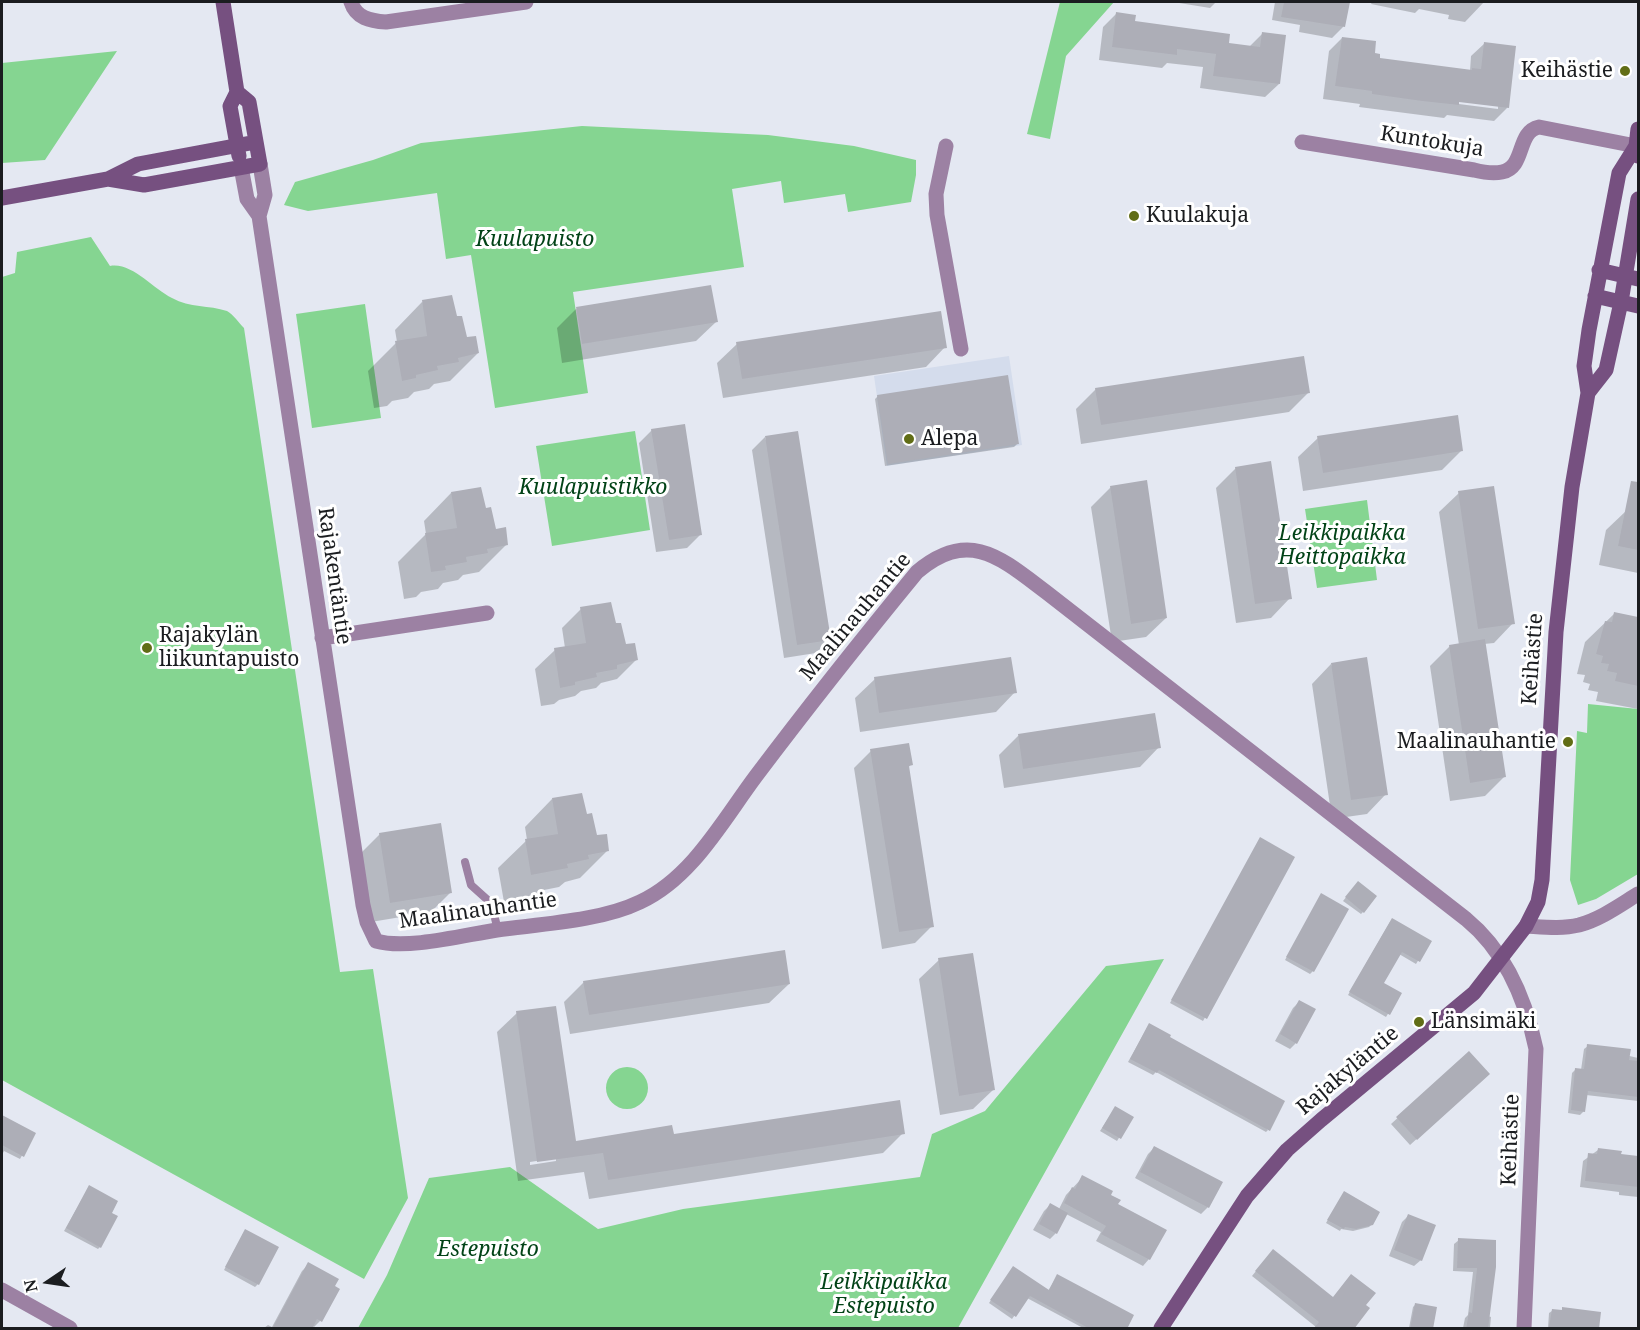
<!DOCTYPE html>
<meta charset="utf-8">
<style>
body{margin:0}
#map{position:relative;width:1640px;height:1330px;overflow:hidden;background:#e4e8f2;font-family:"Noto Serif",serif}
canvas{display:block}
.frame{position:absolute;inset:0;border:3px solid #1b1d20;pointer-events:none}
.north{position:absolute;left:18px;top:1252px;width:60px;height:60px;-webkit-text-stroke:4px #fff;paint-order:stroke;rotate:257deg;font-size:16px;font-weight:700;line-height:24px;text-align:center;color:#1b1d20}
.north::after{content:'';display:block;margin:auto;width:21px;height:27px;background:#1b1d20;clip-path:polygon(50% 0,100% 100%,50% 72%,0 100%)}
</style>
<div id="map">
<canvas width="1640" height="1330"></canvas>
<div class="frame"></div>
<div class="north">N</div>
</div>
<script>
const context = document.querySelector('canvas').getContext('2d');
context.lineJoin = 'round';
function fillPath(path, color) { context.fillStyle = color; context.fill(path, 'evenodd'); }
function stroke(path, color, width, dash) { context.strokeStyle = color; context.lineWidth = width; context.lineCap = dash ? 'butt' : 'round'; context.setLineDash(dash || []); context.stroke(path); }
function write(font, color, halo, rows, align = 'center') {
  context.font = font + ' "Noto Serif",serif'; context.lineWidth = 6; context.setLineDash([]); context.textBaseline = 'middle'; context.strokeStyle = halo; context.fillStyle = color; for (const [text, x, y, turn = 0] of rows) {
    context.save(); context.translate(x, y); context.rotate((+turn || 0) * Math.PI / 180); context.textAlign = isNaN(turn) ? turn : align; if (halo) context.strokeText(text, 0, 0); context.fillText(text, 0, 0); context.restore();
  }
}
const built = new Path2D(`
 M1009,356L1022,445L887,466L874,376Z`);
const green = new Path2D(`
 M1060,2H1114L1066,56L1050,139L1027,134Z
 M117,51L45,160L2,163V63Z
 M582,126L768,135L854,146L916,160V175L911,202L848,212L845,194L784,203L781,181L732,189L744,267L573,292L588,393L495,408L471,255L446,259L437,193L308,211L284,205L295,182L373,160L421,143Z
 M91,237L110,266C132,262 153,289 172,298C190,308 209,305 227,311C233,314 239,323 244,328L340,972L373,969L408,1198L364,1279L2,1080V277L15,273L17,252Z
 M365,304L381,418L312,428L296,314Z
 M635,431L650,530L552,546L536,446Z
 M1367,500L1377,580L1317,588L1305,509Z
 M1588,704L1638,709V874L1596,899L1578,905L1570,880L1577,731L1587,733Z
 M1164,959L958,1328H358L387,1275L429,1178L510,1167L598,1229L683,1209L920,1177L932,1134L985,1111L1106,966Z
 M606 1088a21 21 0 1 1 42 0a21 21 0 1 1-42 0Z`);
const shadow = new Path2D(`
 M356,2H375L356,4Z
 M1173,2H1216L1210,8Z
 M1275,2H1348L1343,27L1332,38L1299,32L1300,25L1272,20Z
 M1372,2H1484L1465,22L1448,19L1449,15L1419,9L1415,13L1371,4Z
 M1116,14L1134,23L1227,44L1249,47L1262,34L1279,84L1265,97L1200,88L1203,67L1167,63L1162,68L1099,60L1103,27Z
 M1342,38L1378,59L1470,71L1471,56L1485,43L1507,108L1494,121L1447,115L1444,118L1359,107L1360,104L1323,99L1329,51ZM1452,100L1498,106V109L1451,103Z
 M422,302L456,318L466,339L478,353L450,381L434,384L429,389L414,392L408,398L392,401L387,406L374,408L368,371L397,342L395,330Z
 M576,309L716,322L696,341L562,363L557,328Z
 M737,344L945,347L926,367L723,398L717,363Z
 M1096,389L1309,392L1289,412L1081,444L1076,409Z
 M878,396L1017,444L1014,447L885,466L875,399Z
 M652,430L701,534L687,548L656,552L639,443Z
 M765,437L829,640L816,653L784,658L752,450Z
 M1318,438L1462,450L1442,470L1303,491L1298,457Z
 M1236,468L1290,598L1271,618L1236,623L1216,488Z
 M1111,487L1166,618L1146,637L1112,642L1091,507Z
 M451,493L485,510L495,531L507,544L479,572L463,575L458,580L443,583L438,589L421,592L416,597L404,599L398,562L426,534L424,521Z
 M1459,493L1513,623L1494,643L1484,644L1504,777L1485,796L1450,801L1430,666L1450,646L1459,645L1439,512Z
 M1626,511L1638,513V573L1599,565L1606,530Z
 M581,609L615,625L625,646L636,660L617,679L601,683L596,688L581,691L575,696L559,700L554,704L541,706L535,669L555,650L565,648L562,628Z
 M1614,614L1638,619V635L1635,652L1638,653V709L1596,701L1598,692L1588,690L1590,684L1583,682L1585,675L1577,674L1585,642Z
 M1331,664L1386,794L1367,814L1332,819L1312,684Z
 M875,679L1015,692L996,712L860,732L855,698Z
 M1154,714L1159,747L1140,767L1004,788L999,755L1018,736Z
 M871,751L911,764L908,768L932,926L915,943L882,949L854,768Z
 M552,799L586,816L596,837L608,850L580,878L565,882L559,887L544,890L538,895L504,902L498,868L527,840L525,827Z
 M380,834L450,893L431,912L371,922L360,854Z
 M1260,839L1293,857L1203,1021L1170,1003Z
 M1355,886L1363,912L1361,914L1343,901Z
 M1321,895L1313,971L1310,974L1285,960Z
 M1390,922L1430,941L1416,964L1399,954L1382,984L1400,994L1386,1017L1348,995Z
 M939,960L993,1090L973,1109L940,1115L919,979Z
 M584,982L789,984L769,1003L570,1034L564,1002Z
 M1299,1002L1296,1043L1290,1049L1275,1041L1293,1008Z
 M517,1013L574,1143L673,1136L903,1133L883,1153L589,1199L584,1172L518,1181L497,1032ZM556,1158V1161L530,1165V1162Z
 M1147,1028L1168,1038L1268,1130L1266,1132L1156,1072L1153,1075L1128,1062Z
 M1588,1046L1638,1058V1101L1586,1095L1584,1111L1580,1115L1568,1113L1572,1073L1576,1069L1581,1070L1584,1049Z
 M1469,1053L1482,1080L1410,1145L1391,1124Z
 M1115,1108L1132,1117L1117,1141L1100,1131Z
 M2,1117L34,1134L20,1159L4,1151L2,1155Z
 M1154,1148L1221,1183L1208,1207L1201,1214L1135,1178L1148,1154Z
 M1598,1150L1620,1156L1638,1158V1197L1619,1195V1192L1580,1187L1583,1161Z
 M1083,1177L1109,1195L1116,1205L1149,1259L1143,1266L1096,1241L1101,1232L1066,1214L1056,1233L1050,1239L1033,1230L1044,1211L1050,1205L1059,1209L1066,1195Z
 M89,1187L110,1213L100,1247L98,1249L64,1231Z
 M1342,1196L1372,1224L1369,1227L1353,1231L1341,1229L1340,1231L1326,1223Z
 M1408,1216L1421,1260L1414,1266L1389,1256L1402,1222Z
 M243,1234L258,1284L255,1287L224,1270Z
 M1459,1240L1495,1241L1488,1316L1491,1317L1490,1328H1463L1465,1318L1468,1315L1473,1272L1453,1271L1454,1244Z
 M1269,1255L1333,1298L1374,1294L1316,1327L1252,1276Z
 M309,1264L320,1321L314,1327L312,1326L309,1328H264L268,1325L272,1327L302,1271Z
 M1011,1271L1048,1291L1057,1276L1125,1328H1083L1027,1298L1012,1319L989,1303Z
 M1415,1305L1431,1328H1409L1413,1307Z
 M1563,1309L1598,1328H1548L1549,1313L1552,1311H1560Z`);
const building = new Path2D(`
 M1284,2H1350L1345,27L1281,17Z
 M1116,12L1136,15L1135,21L1230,34L1229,43L1260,47L1262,32L1286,35L1280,84L1213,76L1216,54L1177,49V55L1112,47Z
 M1342,37L1376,41L1375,53L1380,54V58L1472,70V68L1481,69L1484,42L1516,46L1509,108L1459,102V105L1422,101L1372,94V91L1335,86Z
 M711,285L718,322L582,344L576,307Z
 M452,295L457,316H462L467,337L476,336L479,353L458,358L459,362L437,366L438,370L416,375V378L402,381L395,341L427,336L422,300Z
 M941,311L947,348L742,379L736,342Z
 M1304,356L1310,393L1101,425L1095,388Z
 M1008,375L1019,444L888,464L877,395Z
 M1458,415L1463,451L1323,473L1317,436Z
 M685,424L702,535L669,540L651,429Z
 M798,431L831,640L797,645L765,436Z
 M1271,461L1292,599L1255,604L1235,467Z
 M1147,480L1167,618L1131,624L1110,486Z
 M1631,481L1638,482V550L1618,546Z
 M1494,486L1515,624L1478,629L1458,491Z
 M481,487L486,508L491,507L496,529L506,527L508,545L487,549L488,553L466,557L467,562L445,566L446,570L431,572L425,533L457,528L451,492Z
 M611,602L616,623H621L626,644L635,643L638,660L617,665V669L596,673L597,677L575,682V685L560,688L554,648L586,643L580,607Z
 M1614,612L1638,617V686L1615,681L1617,673L1607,671L1609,664L1601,663L1603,656L1596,654L1605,621L1612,622Z
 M1485,639L1506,777L1470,783L1449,645Z
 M1011,657L1017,693L879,713L874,677Z
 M1367,657L1388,795L1351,800L1331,663Z
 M1155,713L1161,748L1023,769L1018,734Z
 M909,743L913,765L909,766L934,927L899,932L870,749Z
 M582,793L587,814L592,813L597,835L607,834L609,851L588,855L589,859L567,864L568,868L531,875L525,839L558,834L552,798Z
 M441,823L452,893L390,903L379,833Z
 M1260,837L1295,857L1207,1019L1171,1000Z
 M1358,881L1377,896L1364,913L1345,897Z
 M1321,893L1349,909L1314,972L1286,957Z
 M1392,918L1432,941L1420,962L1402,952L1384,983L1402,993L1390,1015L1349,992Z
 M785,950L790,984L589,1015L583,981Z
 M973,953L995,1090L959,1096L938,958Z
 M1299,1000L1316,1009L1297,1044L1280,1034Z
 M556,1006L576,1141L672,1125L674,1134L900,1100L905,1134L608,1180L603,1153L537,1162L516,1011Z
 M1149,1023L1171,1035L1170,1037L1285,1101L1270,1131L1159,1070L1157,1073L1130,1059Z
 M1587,1044L1631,1049L1629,1060L1638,1061V1097L1588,1091L1585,1112L1571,1110L1575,1068L1584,1069Z
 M1469,1051L1490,1074L1417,1140L1396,1117Z
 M1115,1106L1134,1117L1121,1139L1102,1128Z
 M2,1115L36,1133L24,1157L2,1145Z
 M1154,1146L1223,1182L1209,1208L1140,1172Z
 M1598,1148L1622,1151L1621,1154L1638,1156V1187L1585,1181L1588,1153L1597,1154Z
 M1082,1175L1113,1191L1111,1195L1121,1200L1118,1204L1167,1230L1150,1260L1101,1234L1106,1226L1064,1203L1072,1187L1075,1189Z
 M89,1185L118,1201L112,1213L118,1216L101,1248L66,1228Z
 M1344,1191L1380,1212L1373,1225L1356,1229L1345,1227L1344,1229L1327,1220Z
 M1050,1203L1068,1213L1057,1234L1039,1224Z
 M1408,1214L1436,1225L1422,1261L1394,1250Z
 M245,1229L279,1247L259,1285L225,1267Z
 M1458,1238L1496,1240V1267L1488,1329H1466L1469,1312L1472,1313L1477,1268H1457Z
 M1273,1249L1333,1297L1351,1274L1376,1293L1366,1305L1370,1308L1354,1329H1313L1319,1322L1255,1271Z
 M308,1262L339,1279L335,1286L340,1289L322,1322L317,1319L312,1329H272Z
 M1013,1266L1049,1290L1057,1274L1134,1315L1127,1329H1090L1030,1296L1016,1317L990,1300Z
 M1415,1303L1437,1307L1433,1329H1410Z
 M1562,1307L1601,1312L1599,1329L1549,1327L1552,1309L1562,1310Z`);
const lane = new Path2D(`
 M465,862L471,885L491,903L498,930`);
const street = new Path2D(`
 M351,2C356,18 370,21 386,22L526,2
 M1302,142L1474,170C1482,172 1493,174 1502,172C1526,167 1516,132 1539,127L1636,146
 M946,146L936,194L937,215L961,349
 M260,164L265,195L259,216L363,905L367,922L376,941C407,950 464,935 497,930C541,924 601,921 640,902C692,878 723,820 756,776C808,707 862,639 917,572C969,528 1001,558 1046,592L1466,919C1505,951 1526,1001 1536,1049L1524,1328
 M241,167L247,199L259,216
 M322,638L487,613
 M1526,926C1544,927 1562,929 1579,925C1601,919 1620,905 1638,894
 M2,1290L70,1328`);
const secondary = new Path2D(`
 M223,2L237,92L230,106L239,156
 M1638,156L1636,146L1638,129
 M108,179L144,185L260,164L249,102L237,92
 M2,198L108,179L138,164L256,142
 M1599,270L1638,279
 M1595,296L1638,306
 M1588,393L1606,370L1621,302L1638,199
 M1161,1328L1247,1196L1287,1150L1321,1120L1474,993L1526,926L1538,902L1542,880L1556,632L1572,487L1588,393L1584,366L1589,330L1619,173L1636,146`);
const markers = [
 [1625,71,6,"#616d16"],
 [1134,216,6,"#616d16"],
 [909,439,6,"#616d16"],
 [147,648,6,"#616d16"],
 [1568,742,6,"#616d16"],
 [1419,1022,6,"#616d16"]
];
const poiNames = [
 ["Keihästie",1613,71,"right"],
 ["Kuulakuja",1146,216],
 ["Alepa",921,439],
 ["Rajakylän",159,636],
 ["liikuntapuisto",159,660],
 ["Maalinauhantie",1556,742,"right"],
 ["Länsimäki",1431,1022]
];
const streetNames = [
 ["Kuntokuja",1432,142,9],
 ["Rajakentäntie",334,576,82],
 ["Maalinauhantie",856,617,-50],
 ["Keihästie",1533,659,-86],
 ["Maalinauhantie",478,911,-8],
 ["Rajakyläntie",1348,1071,-40],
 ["Keihästie",1511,1140,-88]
];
const parkNames = [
 ["Kuulapuisto",535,240],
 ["Kuulapuistikko",593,488],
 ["Leikkipaikka",1342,534],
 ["Heittopaikka",1342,558],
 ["Estepuisto",488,1250],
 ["Leikkipaikka",884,1283],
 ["Estepuisto",884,1307]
];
fillPath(built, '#d4dcec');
fillPath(green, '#85d591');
fillPath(shadow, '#0003');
fillPath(building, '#adaeb7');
stroke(lane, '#9c81a3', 8);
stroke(street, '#9c81a3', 15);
stroke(secondary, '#765080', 15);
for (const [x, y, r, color] of markers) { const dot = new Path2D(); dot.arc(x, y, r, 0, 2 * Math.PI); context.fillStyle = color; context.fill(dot); stroke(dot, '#fff', 2); }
write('21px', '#1b1d20', '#fff', poiNames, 'left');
write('21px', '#1b1d20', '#fff', streetNames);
write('italic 21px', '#024317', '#fff', parkNames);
</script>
